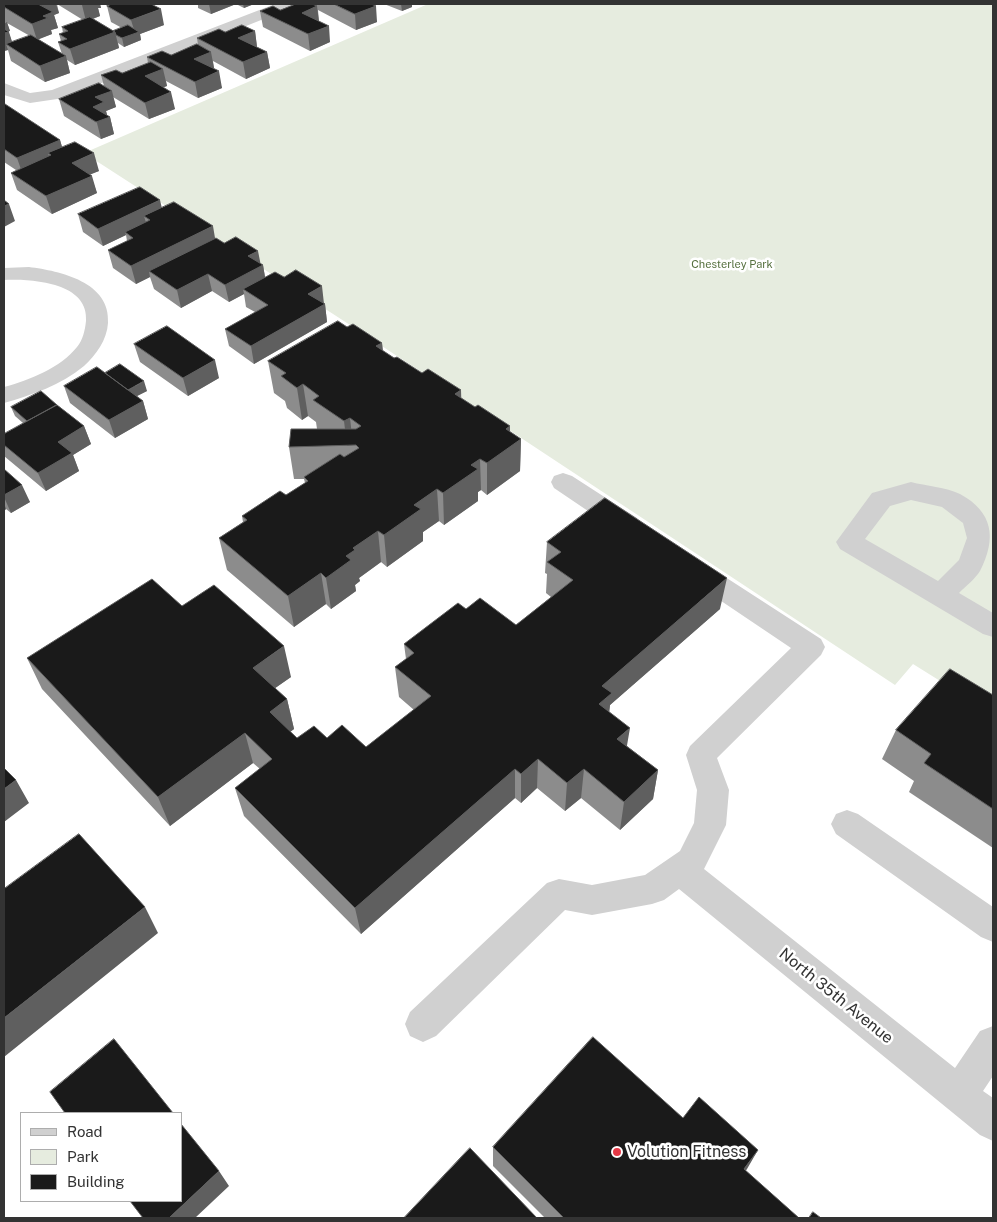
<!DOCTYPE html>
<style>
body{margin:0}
#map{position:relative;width:997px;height:1222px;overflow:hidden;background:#fff;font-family:"Public Sans",sans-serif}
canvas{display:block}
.frame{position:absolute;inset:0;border:5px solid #333;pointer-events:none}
.legend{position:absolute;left:20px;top:1112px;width:162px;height:90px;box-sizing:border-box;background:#fff;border:1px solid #adadad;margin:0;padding:6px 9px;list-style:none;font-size:15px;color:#333}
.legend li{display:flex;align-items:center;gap:10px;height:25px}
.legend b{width:25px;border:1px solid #adadad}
</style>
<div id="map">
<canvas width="997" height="1222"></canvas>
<div class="frame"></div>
<ul class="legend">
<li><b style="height:6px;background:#d0d0d0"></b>Road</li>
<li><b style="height:14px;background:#e6ecdf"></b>Park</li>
<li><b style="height:14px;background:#1a1a1a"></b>Building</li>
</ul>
</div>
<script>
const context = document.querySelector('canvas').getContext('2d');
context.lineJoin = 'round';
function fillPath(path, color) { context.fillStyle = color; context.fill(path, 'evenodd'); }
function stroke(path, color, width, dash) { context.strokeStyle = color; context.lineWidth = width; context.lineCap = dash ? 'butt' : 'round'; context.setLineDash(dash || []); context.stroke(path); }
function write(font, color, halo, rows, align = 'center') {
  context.font = font + ' "Public Sans",sans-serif'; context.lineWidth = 5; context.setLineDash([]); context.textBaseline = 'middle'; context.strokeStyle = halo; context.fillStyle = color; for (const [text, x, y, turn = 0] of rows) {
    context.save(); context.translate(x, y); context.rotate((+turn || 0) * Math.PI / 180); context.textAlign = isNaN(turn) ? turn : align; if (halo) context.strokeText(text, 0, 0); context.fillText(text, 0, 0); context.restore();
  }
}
const green = new Path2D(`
 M428,4H993V714L913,664L895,685L347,323L84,153Z`);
const minor = new Path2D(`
 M275,4H296L294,7L64,98L30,103L4,95V83L30,93L52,90Z
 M29,267C60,271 111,282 108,323C107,340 96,355 84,366C61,385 32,395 4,403V387C30,380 60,368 77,347C83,340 85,330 86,321C89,282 31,279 4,280V268Z
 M563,473L572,476L637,518L641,525L637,532L628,534L619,532L554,488L551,482L554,476Z
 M911,482C926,486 946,487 960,494C993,512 997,538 980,571C975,579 966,586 959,593L993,613V637L983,634L840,549L836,542L872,493ZM911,500L942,507L963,523L967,538L959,560L938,581L865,539L890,506Z
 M693,559L702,562L821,639L825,647L821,655L717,758L729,790L726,825L704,869L955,1068L980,1031L993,1026V1076L983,1091L993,1098V1141L980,1135L679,889L664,900L652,904L592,915L565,910L436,1036L423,1042L410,1036L405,1024L410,1012L547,883L559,879L592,885L645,875L680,851L694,823L697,790L686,755L690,746L791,648L684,576L680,569L684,562Z
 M847,810L858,814L993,907V942L981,937L836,834L831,824L836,814Z`);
const wall = new Path2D(`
 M4,4H100L101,8H98L100,16L93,19L113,31L122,28L111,22L107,6L164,25L140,34L141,40L124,47L118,43L119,48L75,65L67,60L70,73L45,82L11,61L8,50L4,51ZM57,4L83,20L62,27L63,33L59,34L61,41L58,42L62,54L38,39L52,34L51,30L58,28L54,15L59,13ZM7,23L30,36L12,42L8,31H10Z
 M198,4H254L244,8L236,4L211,14L198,8Z
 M313,4H371L377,22L356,30L318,10L319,21L330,42L310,51L263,27L260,11L280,10Z
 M384,4H412V7L402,11Z
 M255,31L257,47L267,52L270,68L246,79L213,61L214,68H213L222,88L198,98L166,81L167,86L163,87L175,109L149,119L113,97L116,107L106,111L107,115L110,117L114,134L101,139L64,116L59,99L104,86L101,75L122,73L148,63L147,57L171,55L198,45L197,38L225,32Z
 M4,105L60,140L62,147L99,171L90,174L97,193L52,214L17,190L11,173L16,170L4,162Z
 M162,208L263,265L265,277L325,304L327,322L254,364L229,346L225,329L255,312L246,307L244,294L229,302L212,291L181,308L154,289L150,277L136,284L113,268L108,250L127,241L126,235L103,246L83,232L78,214Z
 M347,327L382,343L383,351L461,398L521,439L520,471L487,495L481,490L478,492V501L444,525L439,521L423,532V541L387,567L381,562L359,578L360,581L355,585L356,591L331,609L326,604L294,627L227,570L219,538L243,522L242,516L286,495L305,483L304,479H294L289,447L317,429L316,422L308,416L302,420L287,408L285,401L274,393L268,361Z
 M134,344L219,378L188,396L140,362Z
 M105,373L147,391L137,396L143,401L148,419L115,438L70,403L64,386Z
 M57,405L84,426L91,444L73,455L79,471L46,491L4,456V434L23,423L15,416L11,407Z
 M4,469L30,502L11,513L6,509L4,511Z
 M547,542L720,609L610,705L609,712L627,746L658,770L653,799L620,830L581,798L565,811L537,788L521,803L515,798L361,934L244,816L235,788L260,769L253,763L170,826L42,689L27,658L182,606L291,677L275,688L287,699L294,729L290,732L297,738H327L366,747L414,710L399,697L395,667L406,659L404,644L466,609L516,625L551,597L546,593L547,574L545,573Z
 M993,695V848L909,792L914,781L882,759L896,730Z
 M683,1118L746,1171L799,1218H545L493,1166V1147Z`);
const shadedWall = new Path2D(`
 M37,4H56L59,13L54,15L58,28L51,30L52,34L37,40L32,24Z
 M87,4H100L101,8H98L100,16L86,21L82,5Z
 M209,4H236L211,14Z
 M243,4H254L244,8Z
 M401,4H412V7L402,11Z
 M317,6L319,22L302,13Z
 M376,6L377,22L356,30L355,14Z
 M161,9L164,25L140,34L141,40L124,47L122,38L135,33L131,20Z
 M7,22L10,31L4,33V24Z
 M329,26L330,42L310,51L308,34Z
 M255,31L257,47L238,38Z
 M9,32L14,48L6,44L8,50L4,51V33Z
 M115,32L119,48L75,65L70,49Z
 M211,52L214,68L197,75L194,59Z
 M267,52L270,68L246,79L243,62Z
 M66,56L70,73L45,82L40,66Z
 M163,69L167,86L149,93L145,76Z
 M219,71L222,88L198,98L195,82Z
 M112,91L116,107L106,111L108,118L110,117L114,134L101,139L93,107L95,97Z
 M171,92L175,109L149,119L145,103Z
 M60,140L65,157L51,155L48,153L51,163L23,175L17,158Z
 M94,153L99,171L77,180L72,163Z
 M92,176L97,193L52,214L46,196Z
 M160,200L164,217L150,220L144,216L147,226L125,232L126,235L103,246L98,229Z
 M9,204L15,221L4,227V206Z
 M213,226L216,244L149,271L150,277L136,284L131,266Z
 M258,251L261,266L263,265L266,283L243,289L244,294L229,302L225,285L248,256Z
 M208,274L212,291L181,308L177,290Z
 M322,286L324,304L308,294Z
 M325,304L327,322L254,364L251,346Z
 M382,343L385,375L376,346Z
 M215,360L219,378L188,396L183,378Z
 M144,381L147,391L129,400L127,391Z
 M303,384L308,416L302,420L297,388Z
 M461,390L462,422L455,394Z
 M143,401L148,419L115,438L109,420Z
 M350,418L353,445L347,446L344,421Z
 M84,426L91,444L73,455L79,471L46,491L38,473L58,442Z
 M510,426V446L521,439L520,471L487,495V463L506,429Z
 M480,459L481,490L478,492V501L444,525L443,493L471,465Z
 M22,485L30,502L11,513L4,497V495Z
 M437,489L439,521L423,532V541L387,567L384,535L414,505Z
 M4,503L6,509L4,511Z
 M378,531L381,562L359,578L360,581L355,585L356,591L331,609L326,578L353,548Z
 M321,573L326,604L294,627L288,596Z
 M727,578L720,609L610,705L608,723L596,733L602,686Z
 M284,646L291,677L261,698L253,668Z
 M287,699L294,729L277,742L270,712Z
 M630,728L625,757L617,739Z
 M245,733L253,763L170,826L158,797Z
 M538,759L537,788L521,803V774Z
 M515,769V798L361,934L355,908Z
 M584,769L581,798L565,811L567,783Z
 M658,770L653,799L620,830L624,802Z
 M16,780L29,803L4,822V789Z
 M145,907L158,933L4,1057V1018Z
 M758,1150L747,1169L734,1188L744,1169Z
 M219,1171L229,1186L195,1218H169Z`);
const building = new Path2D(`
 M4,4H38L53,12L43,16L48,18L32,24L4,7Z
 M112,4H151L161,9L131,20L107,6Z
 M296,4H312L317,6L302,13L329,26L308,34L260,11L273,6L280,10Z
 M334,4H371L376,6L355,14Z
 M90,17L115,32L70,49L58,42L67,39L59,34L68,31L62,27Z
 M128,25L139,32L122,38L116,35L115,32L113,31Z
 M242,25L255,31L238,38L267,52L243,62L197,38L219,29L225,32Z
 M4,29L9,32L4,33Z
 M31,35L66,56L40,66L6,44Z
 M197,44L211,52L194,59L219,71L195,82L147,57L162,51L171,55Z
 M151,62L163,69L145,76L171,92L145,103L101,75L116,70L122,73Z
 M99,83L112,91L95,97L104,102L93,107L110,117L96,122L59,99Z
 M5,104L60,140L17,158L4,149V105Z
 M75,142L94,153L72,163L92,176L46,196L11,173L51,155L48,153Z
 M140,187L160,200L98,229L78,214Z
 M4,200L9,204L4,206Z
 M174,202L213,226L131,266L108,250L133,238L125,232L150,220L144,216Z
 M236,237L258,251L248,256L263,265L225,285L208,274L177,290L149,271L216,238L224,243Z
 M296,270L322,286L308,294L325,304L251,346L225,329L268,305L243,289L275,272L284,277Z
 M338,321L347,327L353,324L382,343L376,346L394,358L397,357L422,373L428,369L461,390L455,394L475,407L478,405L510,426L506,429L521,439L487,463L480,459L471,465L478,469L443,493L437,489L414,505L421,509L384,535L378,531L353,548L355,550L346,556L351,560L326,578L321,573L288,596L219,538L247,520L242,516L280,491L286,495L308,481L304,477L340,454L344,457L359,448L356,445L289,447L291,429H356L361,426L350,418L344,421L313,400L319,396L303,384L297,388L281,376L286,373L268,361Z
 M167,326L215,360L183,378L134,344Z
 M120,364L144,381L128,390L105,373Z
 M97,367L143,401L109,420L64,386Z
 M41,391L57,405L27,421L11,407Z
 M57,405L84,426L58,442L72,453L38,473L4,445V434Z
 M4,469L22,485L4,495Z
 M605,498L727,578L602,686L612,693L599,704L630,728L617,739L658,770L624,802L584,769L567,783L538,759L521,774L515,769L355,908L235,788L272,759L245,733L158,797L27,658L152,579L182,606L214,585L284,646L253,668L287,699L270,712L297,738L314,726L327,738L342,725L366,747L431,696L395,667L414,653L404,644L458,603L466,609L480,598L516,625L573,580L547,562L561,552L547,542Z
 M950,669L993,695V809L924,763L931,754L896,730Z
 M4,768L16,780L4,789Z
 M79,834L145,907L4,1018V889Z
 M593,1037L683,1118L699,1097L758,1150L744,1169L799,1218H564L493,1147Z
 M114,1039L173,1113H65L50,1092Z
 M181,1124L219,1171L169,1218H143L130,1201H181Z
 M470,1148L537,1218H404Z
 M813,1212L821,1218H809Z`);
const markers = [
 [617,1152,5,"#e63946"]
];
const farParknames = [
 ["Chesterley Park",732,265]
];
const nearStreetnames = [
 ["North 35th Avenue",836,996,39]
];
const nearPoinames = [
 ["Volution Fitness",627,1152]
];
fillPath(green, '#e6ecdf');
fillPath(minor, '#d0d0d0');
fillPath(wall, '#8c8c8c');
fillPath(shadedWall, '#5f5f5f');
fillPath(building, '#1a1a1a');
stroke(building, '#5f5f5f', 1);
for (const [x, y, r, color] of markers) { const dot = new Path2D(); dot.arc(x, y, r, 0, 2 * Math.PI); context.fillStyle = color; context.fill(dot); stroke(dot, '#fff', 2); }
write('11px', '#56703f', '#fff', farParknames);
write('16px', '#333', '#fff', nearStreetnames);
write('16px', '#333', '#fff', nearPoinames, 'left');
</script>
